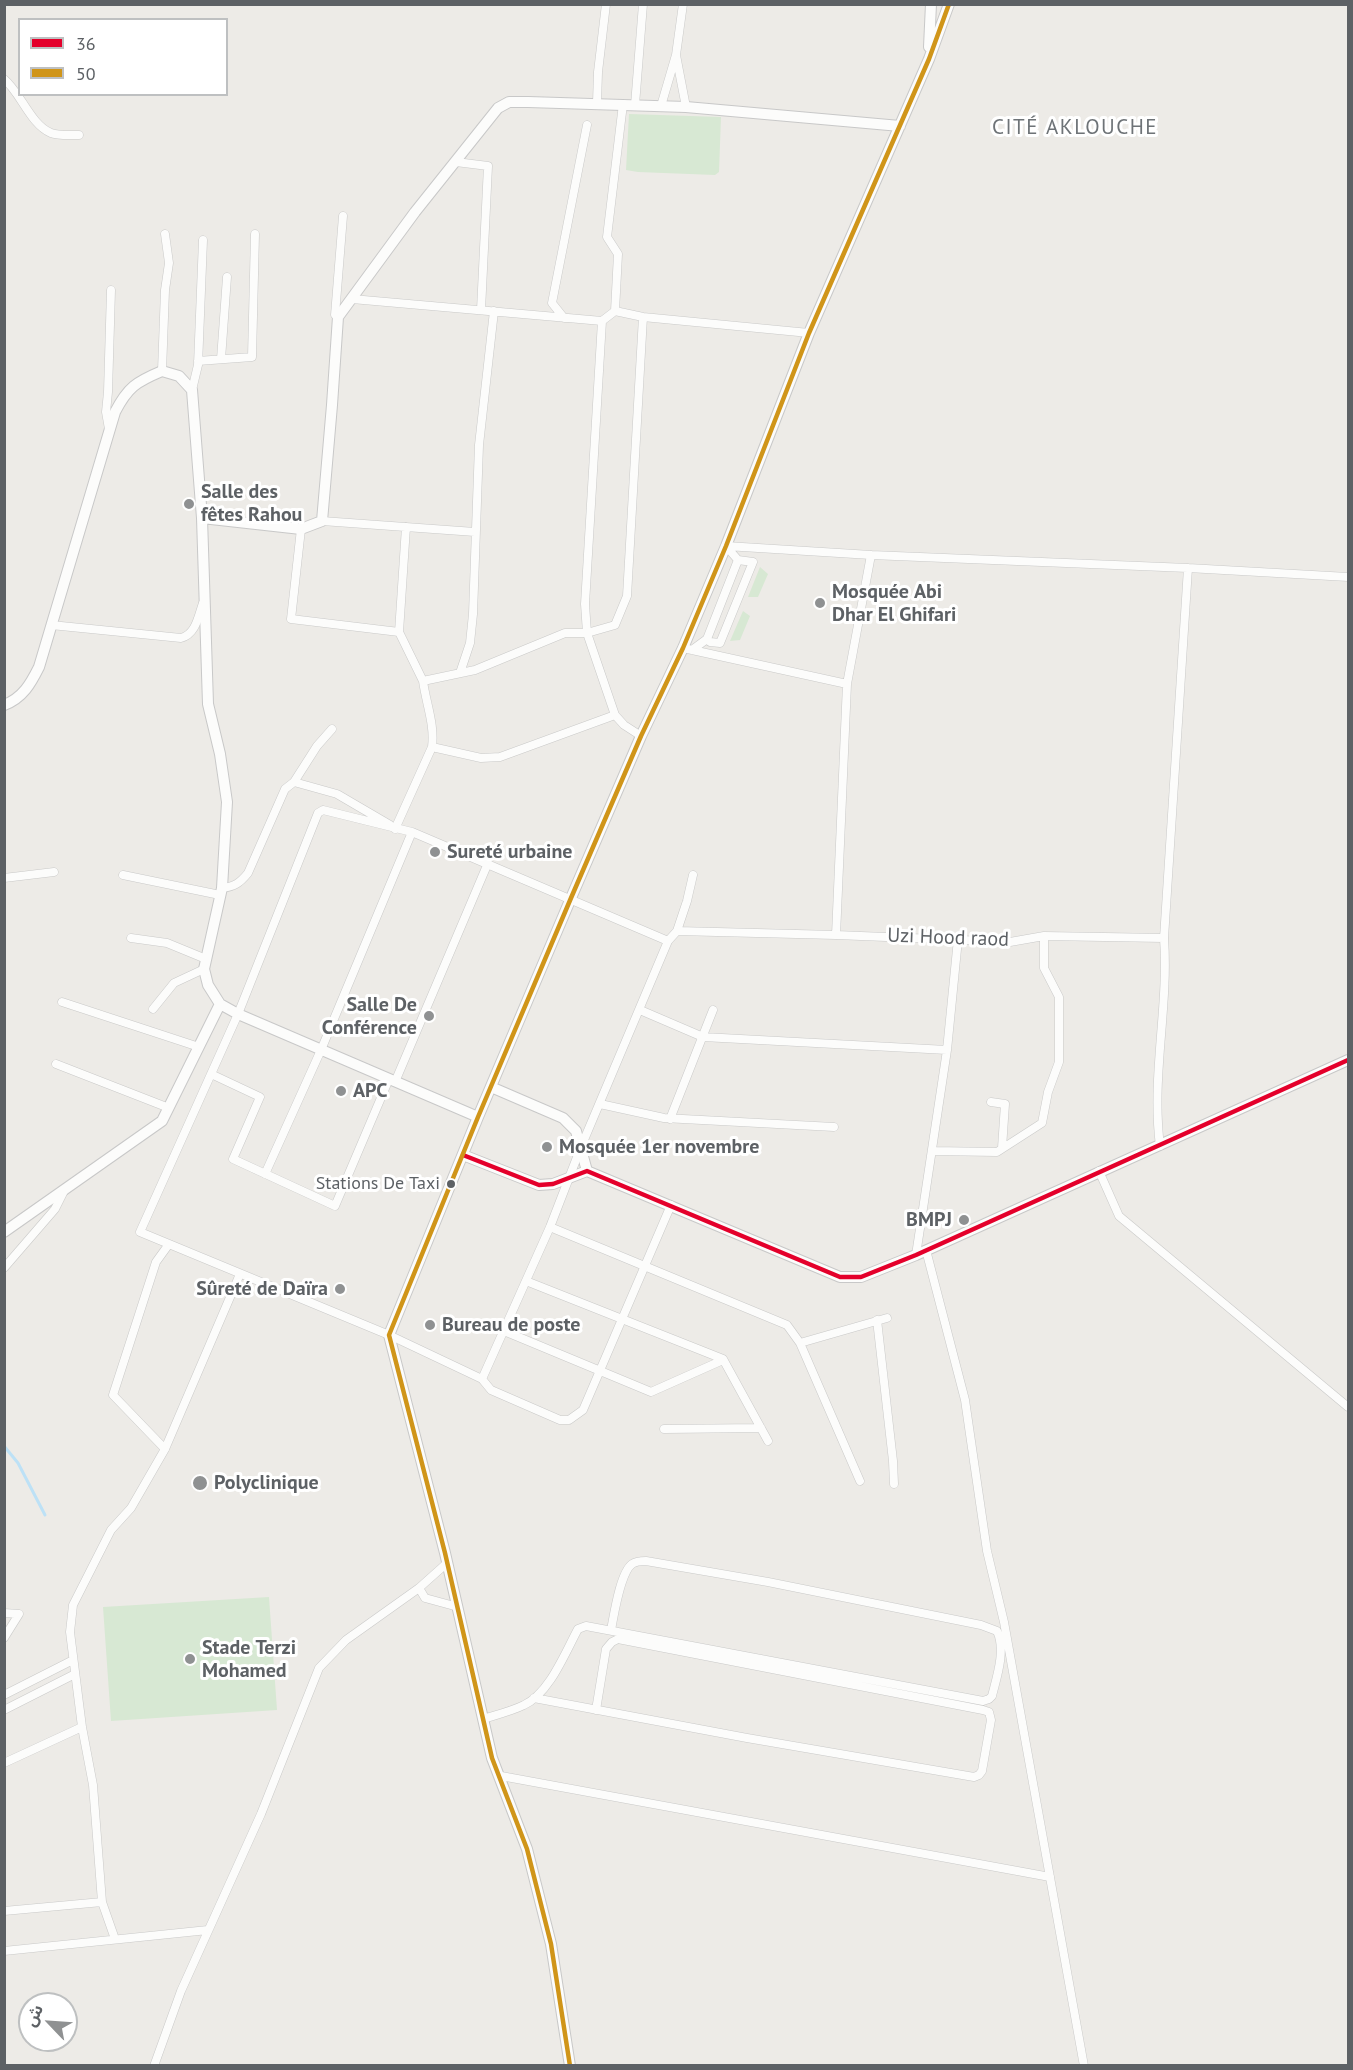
<!DOCTYPE html>
<meta charset="utf-8">
<style>
body{margin:0}
#map{position:relative;width:1353px;height:2070px;overflow:hidden;background:#edebe7;font-family:"PT Sans","Noto Sans Arabic",sans-serif}
canvas{display:block}
.frame{position:absolute;inset:0;border:6px solid #5d6165;pointer-events:none}
.legend{position:absolute;left:18px;top:18px;width:210px;height:78px;box-sizing:border-box;background:#fff;border:2px solid #bec0c1;margin:0;padding:8px 10px;list-style:none;font-size:18px;color:#5d6165}
.legend li{display:flex;align-items:center;gap:12px;height:30px}
.legend b{width:30px;border:2px solid #bec0c1}
.north{position:absolute;left:18px;top:1992px;width:60px;height:60px;box-sizing:border-box;background:#fff;border:2px solid #bec0c1;border-radius:50%;rotate:295deg;font-size:16px;font-weight:700;line-height:24px;text-align:center;color:#5d6165}
.north::after{content:'';display:block;margin:auto;width:21px;height:27px;background:#8f9192;clip-path:polygon(50% 0,100% 100%,50% 72%,0 100%)}
</style>
<div id="map">
<canvas width="1353" height="2070"></canvas>
<div class="frame"></div>
<ul class="legend">
<li><b style="height:8px;background:#e4002b"></b>36</li>
<li><b style="height:8px;background:#d09519"></b>50</li>
</ul>
<div class="north">ش</div>
</div>
<script>
const context = document.querySelector('canvas').getContext('2d');
context.lineJoin = 'round';
function fillPath(path, color) { context.fillStyle = color; context.fill(path, 'evenodd'); }
function stroke(path, color, width, dash) { context.strokeStyle = color; context.lineWidth = width; context.lineCap = dash ? 'butt' : 'round'; context.setLineDash(dash || []); context.stroke(path); }
function write(font, color, halo, rows, align = 'center') {
  context.font = font + ' "PT Sans",sans-serif'; context.lineWidth = 6; context.setLineDash([]); context.textBaseline = 'middle'; context.strokeStyle = halo; context.fillStyle = color; for (const [text, x, y, turn = 0] of rows) {
    context.save(); context.translate(x, y); context.rotate((+turn || 0) * Math.PI / 180); context.textAlign = isNaN(turn) ? turn : align; if (halo) context.strokeText(text, 0, 0); context.fillText(text, 0, 0); context.restore();
  }
}
const green = new Path2D(`
 M629,114L721,117L719,172L715,175L638,172L626,170Z
 M760,567L768,574L758,597H748Z
 M743,611L750,616L740,640L730,641Z
 M269,1597L277,1710L111,1721L103,1607Z`);
const stream = new Path2D(`
 M4,1446L18,1463L45,1515`);
const street = new Path2D(`
 M676,55L683,4
 M4,79C21,93 30,124 51,133C58,136 71,135 79,135
 M597,103L598,72L606,4
 M635,105L643,4
 M661,106L676,55L686,107
 M456,162L488,166L481,310
 M352,299L602,321L615,311L643,317L809,333
 M615,311L618,254L607,237L623,104
 M338,317L335,315L343,216
 M564,318L552,303L587,125
 M602,321L585,604L587,633L615,715L624,725L641,736
 M221,359L227,277
 M198,361L252,357L255,234
 M162,371L165,290L169,263L165,234
 M192,390L198,365L203,240
 M109,429L106,412L108,392L111,290
 M322,521L475,532
 M301,529L291,619L399,632L423,681L475,670L565,633H587L615,625L627,596L643,317
 M726,546L871,555L1188,568L1348,577
 M51,625L181,638C196,634 198,617 203,603
 M399,632L406,527
 M707,639L710,642L720,643L753,562L738,560
 M683,648L847,684
 M692,650L707,639L738,560L726,546
 M460,673L470,643L473,614L479,445L494,311
 M432,747L481,758L500,757L615,715
 M294,782L317,746L332,729
 M395,829L432,747C435,725 426,703 423,681
 M123,875L220,895
 M4,878L54,872
 M222,888C234,887 240,883 248,873L285,789L294,782L337,794L390,825
 M677,931L687,901L693,875
 M836,935L847,684L871,555
 M131,938L167,943L206,959
 M1164,938L1188,568
 M62,1002L199,1047
 M153,1009L174,983L204,969
 M640,1010L703,1037L947,1050
 M56,1064L169,1108
 M211,1074L260,1097L233,1159L335,1206L389,1079
 M395,1082L488,863
 M991,1102L1005,1104L1002,1148
 M600,1104L664,1118L834,1127
 M670,1119L713,1010
 M932,1151L997,1152L1042,1123L1048,1092L1059,1062V997L1044,968V936
 M1099,1171L1119,1216L1348,1407
 M265,1174L321,1050L412,832
 M671,1205L583,1410L569,1420H560L491,1390L482,1379L389,1335L140,1232L238,1014L318,813L323,810L412,832L668,941L677,931L836,935L1010,942L1044,936L1164,938C1169,1007 1151,1076 1160,1146
 M550,1227L787,1325L800,1343L887,1318
 M926,1250L965,1400L987,1551L1004,1622L1084,2066
 M916,1255L947,1050L958,939
 M4,1268L55,1209L64,1191
 M526,1281L723,1359L768,1441
 M877,1320L893,1461L894,1484
 M504,1331L651,1392L723,1360
 M800,1343L860,1481
 M482,1379L550,1227L581,1147L668,941
 M664,1429L761,1428
 M165,1449L113,1395L156,1262L169,1244
 M447,1563L419,1588L425,1598L458,1607
 M4,1613L19,1614L4,1638
 M4,1695L73,1660
 M534,1698L747,1738L974,1777L979,1775L982,1771L991,1720L989,1712L983,1710L618,1639L612,1642L606,1649L596,1710
 M4,1710L75,1674
 M483,1719C496,1715 512,1711 524,1705C549,1694 565,1653 578,1629L586,1626L983,1701L989,1699L992,1696C997,1676 1006,1650 997,1631L981,1625L768,1582L646,1561C641,1561 636,1561 632,1564C620,1573 614,1615 611,1630
 M4,1763L82,1727
 M501,1776L1050,1877
 M4,1911L102,1902
 M115,1939L102,1902L93,1785L82,1727L70,1632L73,1605L111,1530L131,1508L165,1449L240,1274
 M4,1951L208,1930
 M154,2066L181,1991L261,1814L319,1668L346,1640L419,1588`);
const secondary = new Path2D(`
 M929,47L931,4
 M202,518L301,529L322,521L332,405L338,317L415,212L498,108L509,102H528L686,107L900,126
 M4,705C23,698 31,683 39,667L115,412C128,387 136,382 162,371L179,376L192,390L202,518L208,704L220,754L227,802L222,888L204,969L208,985L220,1004L238,1014L478,1117
 M491,1087L563,1118L576,1131L587,1171
 M463,1155L539,1185L553,1184L587,1171L840,1277H861L916,1255L1348,1060
 M4,1232L162,1121L220,1004
 M570,2066L551,1944L527,1849L492,1758L445,1553L389,1335L478,1117L571,898L641,736L683,648L726,546L809,333L929,59L949,4`);
const bus1 = new Path2D(`
 M463,1155L539,1185L553,1184L587,1171L840,1277H861L916,1255L1348,1060`);
const bus2 = new Path2D(`
 M570,2066L551,1944L527,1849L492,1758L445,1553L389,1335L478,1117L571,898L641,736L683,648L726,546L809,333L929,59L949,4`);
const markers = [
 [189,504,6,"#8f9192"],
 [820,603,6,"#8f9192"],
 [435,852,6,"#8f9192"],
 [429,1016,6,"#8f9192"],
 [341,1091,6,"#8f9192"],
 [547,1147,6,"#8f9192"],
 [451,1184,5,"#5d6165"],
 [964,1220,6,"#8f9192"],
 [340,1289,6,"#8f9192"],
 [430,1325,6,"#8f9192"],
 [200,1483,8,"#8f9192"],
 [190,1659,6,"#8f9192"]
];
const busNames = [
 ["Stations De Taxi",440,1184]
];
const poiNames = [
 ["Salle des",201,492],
 ["fêtes Rahou",201,515],
 ["Mosquée Abi",832,592],
 ["Dhar El Ghifari",832,615],
 ["Sureté urbaine",447,852],
 ["Salle De",417,1005,"right"],
 ["Conférence",417,1028,"right"],
 ["APC",353,1091],
 ["Mosquée 1er novembre",559,1147],
 ["BMPJ",952,1220,"right"],
 ["Sûreté de Daïra",328,1289,"right"],
 ["Bureau de poste",442,1325],
 ["Polyclinique",214,1483],
 ["Stade Terzi",202,1648],
 ["Mohamed",202,1671]
];
const streetNames = [
 ["Uzi Hood raod",948,938,2]
];
const neighbourhoodNames = [
 ["CITÉ AKLOUCHE",1075,128]
];
fillPath(green, '#d7e8d3');
stroke(stream, '#bde1f6', 3);
stroke(street, '#c9c9c8', 9);
stroke(secondary, '#c8c8c8', 12);
stroke(street, '#fcfcfb', 8);
stroke(secondary, '#fcfcfb', 10);
stroke(bus1, '#e4002b', 4.5);
stroke(bus2, '#d09519', 4.5);
for (const [x, y, r, color] of markers) { const dot = new Path2D(); dot.arc(x, y, r, 0, 2 * Math.PI); context.fillStyle = color; context.fill(dot); stroke(dot, '#fff', 2); }
write('18px', '#5d6165', '#fff', busNames, 'right');
write('bold 20px', '#5d6165', '#fff', poiNames, 'left');
write('20px', '#5d6165', '#fff', streetNames);
context.letterSpacing = '1.5px';
write('21px', '#6e7377', '#fff', neighbourhoodNames);
context.letterSpacing = '0px';
</script>
